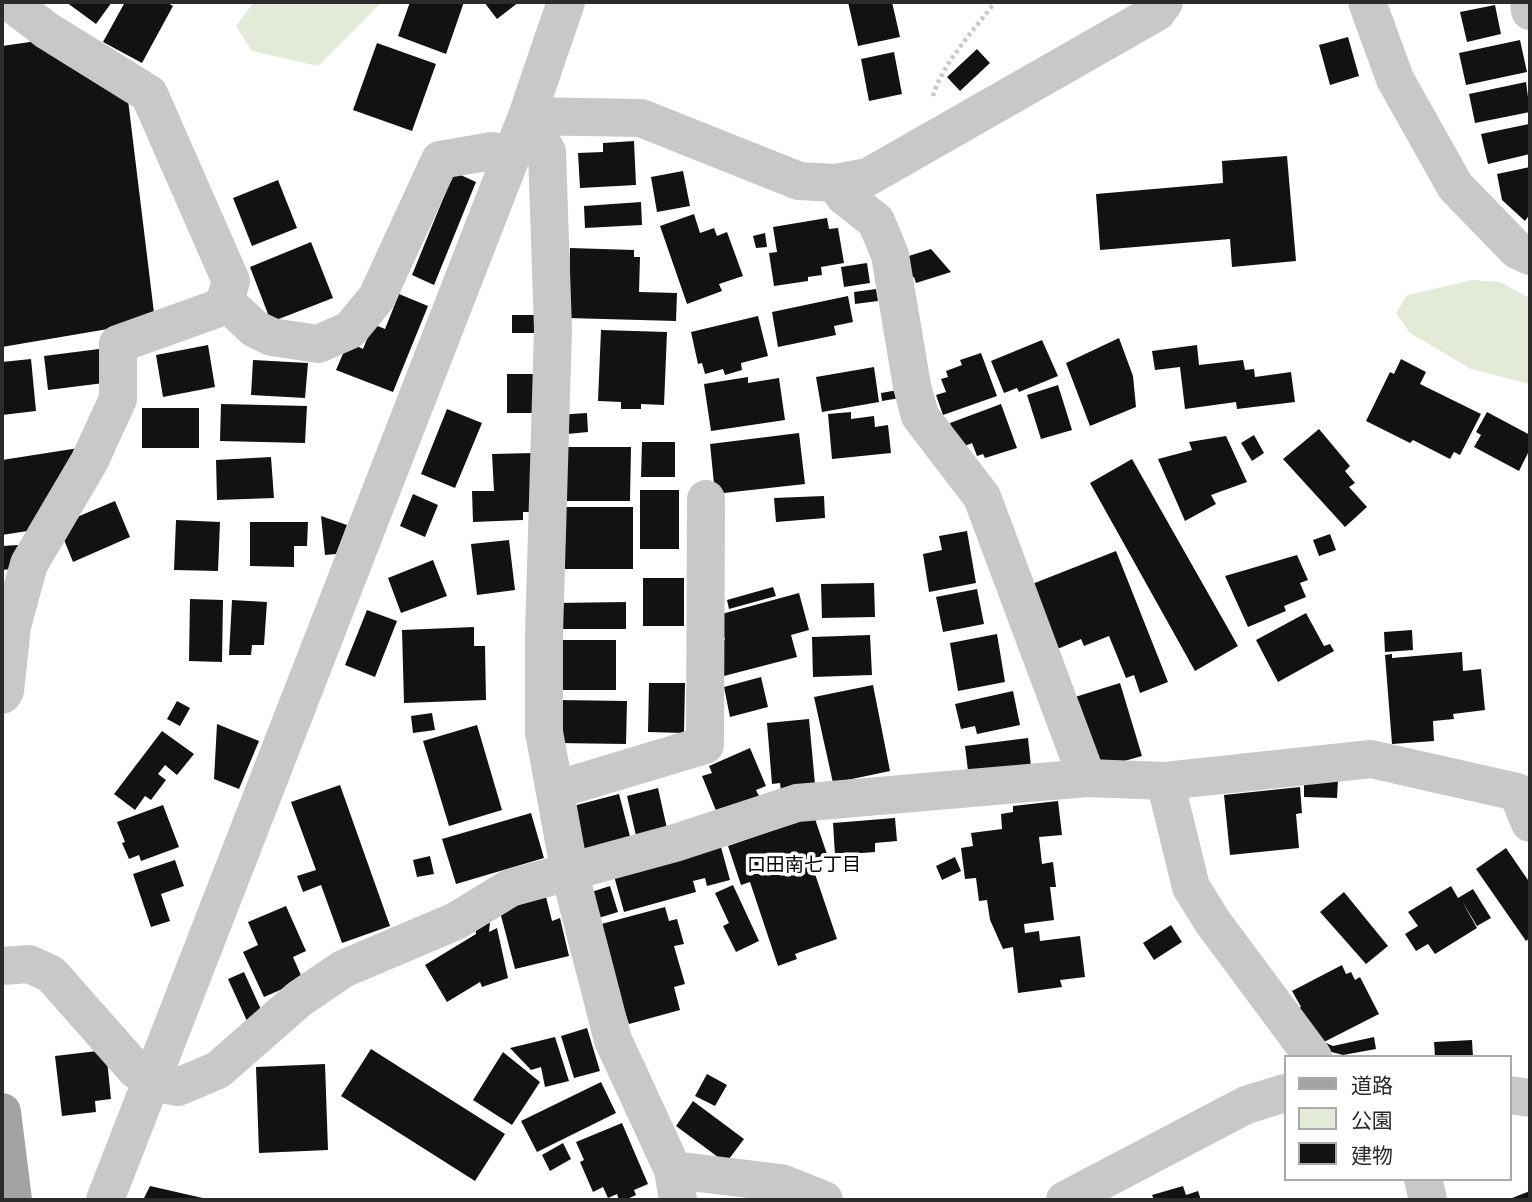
<!DOCTYPE html>
<meta charset="utf-8">
<style>
body{margin:0}
#map{position:relative;width:1532px;height:1202px;overflow:hidden;background:#fff;font-family:Manrope,"Noto Sans JP",sans-serif}
canvas{display:block}
.frame{position:absolute;inset:0;border:4px solid #2b2b2b;pointer-events:none}
.legend{position:absolute;left:1284px;top:1055px;width:228px;height:126px;box-sizing:border-box;background:#fff;border:2px solid #aaa;margin:0;padding:9px 12px;list-style:none;font-size:21px;color:#2b2b2b}
.legend li{display:flex;align-items:center;gap:14px;height:35px}
.legend b{width:35px;border:2px solid #aaa}
</style>
<div id="map">
<canvas width="1532" height="1202"></canvas>
<div class="frame"></div>
<ul class="legend">
<li><b style="height:9px;background:#a3a3a3"></b>道路</li>
<li><b style="height:19px;background:#e3ead8"></b>公園</li>
<li><b style="height:19px;background:#121212"></b>建物</li>
</ul>
</div>
<script>
const context = document.querySelector('canvas').getContext('2d');
context.lineJoin = 'round';
function fillPath(path, color) { context.fillStyle = color; context.fill(path, 'evenodd'); }
function stroke(path, color, width, dash) { context.strokeStyle = color; context.lineWidth = width; context.lineCap = dash ? 'butt' : 'round'; context.setLineDash(dash || []); context.stroke(path); }
function write(font, color, halo, rows, align = 'center') {
  context.font = font + ' Manrope,"Noto Sans JP",sans-serif'; context.lineWidth = 7; context.setLineDash([]); context.textBaseline = 'middle'; context.strokeStyle = halo; context.fillStyle = color; for (const [text, x, y, turn = 0] of rows) {
    context.save(); context.translate(x, y); context.rotate((+turn || 0) * Math.PI / 180); context.textAlign = isNaN(turn) ? turn : align; if (halo) context.strokeText(text, 0, 0); context.fillText(text, 0, 0); context.restore();
  }
}
const green = new Path2D(`
 M254,2H382L318,66L252,51L236,26Z
 M1473,280L1500,282L1530,298V384L1471,369L1410,333L1396,313L1407,295Z`);
const building = new Path2D(`
 M66,2H112L96,24Z
 M125,2H166L173,6L142,63L103,42Z
 M410,2H464L446,54L398,36Z
 M484,2H519L497,19Z
 M848,2H892L900,37L858,46Z
 M1495,5L1501,34L1467,42L1460,12Z
 M1348,37L1359,76L1330,85L1319,45Z
 M1520,40L1527,72L1466,85L1459,53Z
 M37,41L128,100L155,321L2,347V46Z
 M377,43L436,64L412,131L353,110Z
 M977,49L990,63L960,91L947,77Z
 M894,52L902,94L869,101L861,59Z
 M1526,82L1530,112L1475,123L1469,94Z
 M1529,124L1530,154L1488,164L1481,134Z
 M634,141L636,185L580,188L578,153L603,152V143Z
 M1287,156L1296,261L1232,267L1230,239L1100,250L1096,194L1223,183L1222,161Z
 M1530,167V214L1525,221L1502,200L1497,174Z
 M683,171L690,206L657,212L651,177Z
 M454,172L476,182L434,285L412,275Z
 M278,180L297,228L252,246L233,198Z
 M641,202L642,225L585,228L584,206Z
 M694,214L700,233L714,228L717,236L727,232L743,276L719,284L722,291L687,304L660,226Z
 M827,218L829,229L838,228L844,263L821,267L822,275L808,277V281L774,286L769,253L777,252L773,227Z
 M765,233L767,247L756,248L753,236Z
 M311,242L333,298L271,322L250,267Z
 M570,248L634,250V257H640L639,292L677,293L676,321L568,318Z
 M931,249L951,272L916,283L914,277H906L899,259Z
 M867,263L870,283L844,287L841,267Z
 M876,289L878,301L855,304L854,292Z
 M399,294L428,306L393,392L336,370L348,342L363,349L373,324L385,329Z
 M848,296L853,322L834,326L836,335L778,347L772,312Z
 M512,315H538V333H512Z
 M758,316L768,356L741,363L742,370L725,375L723,369L705,374L702,363L698,364L691,332Z
 M601,330L667,332L664,405L641,404V409H621V402L598,401Z
 M1119,338L1133,376L1136,407L1090,426L1066,363Z
 M1042,340L1058,376L1019,392L1017,388L1004,393L991,361Z
 M208,345L215,387L163,397L156,355Z
 M1197,345L1199,365L1243,360L1245,370L1254,369L1255,377L1291,372L1295,402L1237,409L1236,402L1185,409L1180,367L1155,370L1152,351Z
 M99,349L104,383L48,390L44,356Z
 M981,353L997,396L943,415L936,395L946,392L941,379L948,377L946,371L962,365L960,360Z
 M31,359L36,411L2,415V362Z
 M1401,359L1426,372L1420,384L1481,414L1460,455L1454,452L1450,459L1413,440L1410,443L1366,421L1390,372L1394,374Z
 M253,360L308,363L305,398L251,395Z
 M874,367L879,402L822,412L816,377Z
 M507,374H535L534,413H507Z
 M748,377V383L779,378L785,420L711,431L704,384Z
 M1058,385L1072,430L1041,439L1027,395Z
 M898,390L900,398L882,401L881,393Z
 M221,404L307,406L305,443L220,441Z
 M1001,404L1017,448L985,458L983,454L977,456L972,443L965,446L962,440L957,442L950,423Z
 M142,408H199V448H142Z
 M447,409L482,423L455,488L421,474Z
 M851,412V419L874,416L875,427L888,425L891,453L832,459L828,414Z
 M1487,412L1530,435V449L1519,471L1474,447L1481,435L1476,432Z
 M587,413L588,432L557,435L556,415Z
 M1319,429L1350,466L1345,471L1355,483L1349,487L1367,507L1345,527L1283,459Z
 M799,433L805,484L715,494L710,444Z
 M1254,435L1264,453L1252,461L1241,443Z
 M1226,436L1247,482L1211,495L1216,504L1185,521L1158,459L1192,450L1189,442Z
 M642,442H675V477H641Z
 M85,447L34,530L2,535V460Z
 M563,447H631L630,501H563Z
 M533,453L534,512H523V520L473,522L472,491H494L492,454Z
 M271,457L274,498L217,500L216,460Z
 M1132,459L1238,646L1195,671L1090,483Z
 M640,490H679V549H640Z
 M413,494L438,505L425,537L400,526Z
 M824,496L825,518L776,522L774,498Z
 M115,501L130,537L73,562L58,525Z
 M564,507H633V569H565Z
 M321,516L347,525L336,554L325,555Z
 M176,520L220,522L218,571L174,570Z
 M250,522H308L307,546H294V567L250,566Z
 M967,531L976,583L929,592L923,554L942,550L939,536Z
 M1330,534L1336,550L1319,556L1313,540Z
 M509,540L515,590L477,595L471,544Z
 M18,545L21,568L2,570V546Z
 M1116,551L1168,682L1140,693L1134,675L1126,678L1109,636L1084,646L1081,639L1048,653L1022,588Z
 M1297,555L1308,580L1300,583L1306,597L1284,606L1286,611L1248,627L1225,576Z
 M433,560L447,596L401,613L388,578Z
 M643,578H684V626H643Z
 M874,583L875,617L822,618L821,584Z
 M773,587L776,596L729,609L727,600Z
 M977,589L984,624L943,632L936,597Z
 M799,593L809,630L791,635L797,657L724,676L715,643L725,640L718,615Z
 M190,599L223,600L222,662L189,661Z
 M232,600L267,602L264,645H252L251,655H229Z
 M626,602V629H556V603Z
 M367,610L397,621L375,677L345,665Z
 M1306,613L1324,646L1330,644L1334,651L1278,682L1256,640Z
 M474,627V646H485L486,700L404,703L402,630Z
 M1412,630L1413,650L1385,652L1384,632Z
 M997,634L1005,682L958,691L950,643Z
 M870,635L872,675L813,677L812,637Z
 M559,640H616V690H560Z
 M1462,652L1463,671L1481,669L1485,710L1453,714L1454,719L1433,721L1434,741L1392,744L1385,655L1392,654V658Z
 M761,677L768,707L730,717L724,687Z
 M649,683H685L684,733L648,732Z
 M1120,683L1142,756L1096,769L1075,697Z
 M873,685L890,771L833,783L814,697Z
 M1013,691L1020,725L977,734L975,726L961,729L955,704Z
 M557,700L627,701L626,744L556,743Z
 M177,701L190,708L180,726L167,719Z
 M432,713L435,730L413,733L411,716Z
 M809,719L816,795L781,791L780,783L772,784L767,723Z
 M217,724L259,741L239,789L214,779Z
 M477,725L502,810L449,826L423,741Z
 M162,731L194,754L177,775L165,765L158,774L166,780L151,800L145,796L135,810L114,794Z
 M1028,738L1032,776L969,779L965,746Z
 M750,748L766,786L756,790L761,800L719,818L702,776L712,773L709,766Z
 M1304,779L1338,780L1337,798L1304,797Z
 M340,785L390,926L342,943L321,885L303,892L297,876L316,870L291,802Z
 M1300,787L1302,813L1296,814L1299,848L1230,855L1224,795Z
 M658,788L670,842L639,849L627,796Z
 M619,794L633,848L583,861L569,807Z
 M1058,801L1062,835L1039,837L1042,864L1053,862L1056,887H1050L1054,920L1024,924L1025,933L1039,931L1040,941L1080,936L1085,977L1060,980L1062,987L1018,993L1013,947L1003,949L990,920L987,900L979,901L976,878L965,879L961,848L973,846L971,833L1002,829L1001,814L1013,812V806Z
 M163,805L179,847L141,861L139,855L129,859L122,843L125,842L117,822Z
 M531,813L544,858L456,884L442,839Z
 M814,816L828,857L811,862L837,939L795,954L797,959L778,966L750,882L741,885L728,846Z
 M895,818L897,841L875,843V852L835,855L833,823Z
 M721,847L730,880L707,886L705,878L693,881L696,892L624,912L614,876Z
 M1506,848L1530,883V938L1526,941L1476,869Z
 M430,856L434,874L417,877L413,860Z
 M955,857L961,871L942,880L936,866Z
 M175,860L184,886L161,894L170,921L151,927L133,874Z
 M733,885L759,941L736,952L723,926L729,923L715,893Z
 M610,886L618,912L592,920L585,894Z
 M1451,886L1458,898L1473,889L1491,918L1477,926L1462,901L1477,928L1435,954L1428,944L1416,951L1405,934L1418,926L1408,912Z
 M1344,892L1388,946L1366,964L1320,912Z
 M546,897L552,921L560,918L569,956L515,969L499,908Z
 M286,906L306,951L293,957L303,980L264,997L243,952L258,945L248,922Z
 M665,907L669,921L677,919L684,944L674,946L685,984L674,987L680,1010L629,1024L594,926Z
 M490,922L489,932L497,928L508,978L482,987L480,982L447,1002L425,965L476,934L475,924Z
 M1171,925L1182,942L1154,960L1143,943Z
 M1342,965L1346,974L1351,972L1355,980L1360,977L1379,1014L1324,1042L1333,1046L1374,1037L1376,1049L1343,1055L1316,1048L1295,1010L1301,1007L1292,991Z
 M244,972L263,1014L247,1021L228,979Z
 M587,1028L600,1071L574,1078L561,1036Z
 M555,1037L569,1081L545,1087L541,1067L531,1070L510,1048Z
 M1472,1040L1473,1057H1435L1434,1042Z
 M371,1049L505,1134L475,1181L341,1096Z
 M106,1050L111,1099L95,1101L96,1112L62,1116L55,1056Z
 M503,1052L540,1082L512,1125L473,1100Z
 M325,1064L328,1150L259,1153L256,1067Z
 M707,1074L727,1085L715,1106L695,1096Z
 M601,1082L616,1113L537,1152L521,1121Z
 M693,1101L744,1139L726,1163L676,1126Z
 M622,1123L648,1184L634,1190L636,1195L625,1200H619L617,1194L608,1198L603,1187L593,1192L580,1162L584,1160L576,1142Z
 M563,1143L571,1159L550,1171L542,1155Z
 M150,1186L207,1199V1200H143Z
 M1183,1186L1186,1195L1198,1191L1201,1200H1154L1152,1195Z
 M1530,1191V1200H1507Z`);
const path = new Path2D(`
 M933,96C942,64 975,29 995,2`);
const minor = new Path2D(`
 M1367,2L1395,79L1455,186L1517,250L1530,256
 M1529,2L1530,11
 M836,183L844,196L876,221L890,255L912,386L920,416L982,497L1087,778
 M225,301L255,329L272,337L318,344L350,330L377,297L440,160L492,151L512,156
 M2,695L5,691L12,626L29,564L89,462L118,399V344L216,309L225,301L231,281L149,94L46,30L10,2
 M1165,781L1191,887L1212,921L1313,1057
 M555,790L705,745L706,499
 M2,966L29,964L51,974L135,1069L151,1082L178,1087L218,1070L299,999L343,969L456,921L510,888L675,843L797,803L1087,778L1165,781L1371,759L1517,792L1530,823
 M1509,1095L1530,1098
 M673,1170L781,1183L824,1200
 M1423,1179L1428,1200
 M105,1200L527,116L566,2
 M678,1200L673,1170L613,1040L570,874L544,732V634L553,330L547,152L527,116L641,118L799,181L836,183L868,177L1157,12L1164,2
 M1065,1200L1246,1105L1285,1093`);
const major = new Path2D(`
 M2,1112L13,1200`);
const neighbourhoodNames = [
 ["口田南七丁目",804,866]
];
fillPath(green, '#e3ead8');
fillPath(building, '#121212');
stroke(path, '#c8c8c8', 4.5, [3.5, 3.5]);
stroke(minor, '#c8c8c8', 38);
stroke(major, '#a3a3a3', 38);
write('19px', '#000', '#fff', neighbourhoodNames);
</script>
